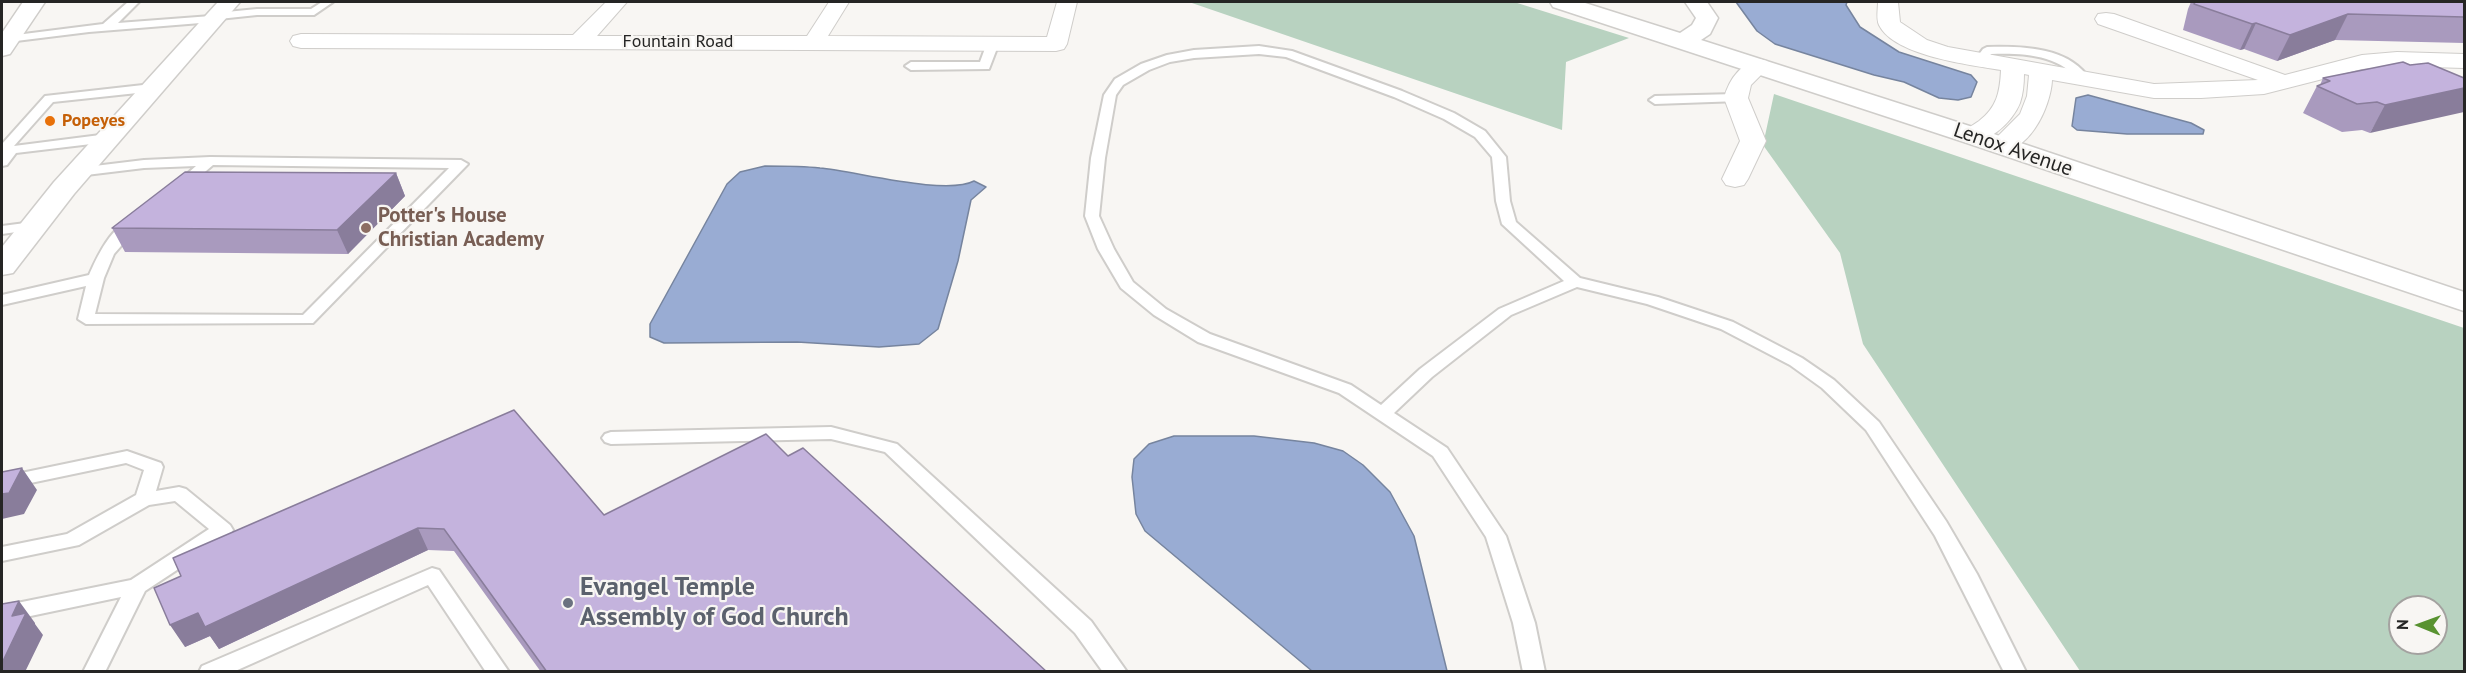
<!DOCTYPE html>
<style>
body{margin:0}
#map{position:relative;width:2466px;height:673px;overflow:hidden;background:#f8f6f3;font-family:"PT Sans",sans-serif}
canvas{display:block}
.frame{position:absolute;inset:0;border:3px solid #252524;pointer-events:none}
.north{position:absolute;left:2388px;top:595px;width:60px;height:60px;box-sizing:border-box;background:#f8f6f3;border:2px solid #a4a2a0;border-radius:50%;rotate:271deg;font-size:16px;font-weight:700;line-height:24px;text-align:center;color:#252524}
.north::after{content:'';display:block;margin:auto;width:21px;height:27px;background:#589230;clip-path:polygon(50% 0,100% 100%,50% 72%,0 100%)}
</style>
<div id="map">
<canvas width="2466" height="673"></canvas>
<div class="frame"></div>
<div class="north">N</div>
</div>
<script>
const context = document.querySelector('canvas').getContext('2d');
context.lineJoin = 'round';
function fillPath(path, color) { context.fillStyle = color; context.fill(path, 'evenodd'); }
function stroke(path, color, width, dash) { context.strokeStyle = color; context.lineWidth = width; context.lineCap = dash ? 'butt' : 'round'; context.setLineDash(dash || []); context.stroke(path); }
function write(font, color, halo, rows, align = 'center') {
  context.font = font + ' "PT Sans",sans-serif'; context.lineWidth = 4.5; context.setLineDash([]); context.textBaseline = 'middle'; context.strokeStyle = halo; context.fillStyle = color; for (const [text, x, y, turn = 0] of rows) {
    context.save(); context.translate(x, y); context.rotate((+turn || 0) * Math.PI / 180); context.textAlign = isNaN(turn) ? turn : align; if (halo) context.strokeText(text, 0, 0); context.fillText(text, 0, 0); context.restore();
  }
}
const green = new Path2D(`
 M1189,2H1514L1629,38L1566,62L1562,130Z
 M1774,94L2464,328V671H2080L1863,344L1840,253L1763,145ZM2400,607H2436V643H2400Z`);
const water = new Path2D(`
 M1736,2H1847L1846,5L1860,27L1899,52L1971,75L1977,82L1971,97L1958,100L1939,98L1904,82L1874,75L1775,44L1757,31Z
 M2088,95L2191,123L2204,130L2203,134H2127L2077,130L2072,126L2076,98Z
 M765,166C783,166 802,166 820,168C855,171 946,196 974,181L986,187L971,200L958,261L938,329L919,344L879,347L797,342L664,343L650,337V324L727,184L740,172Z
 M1174,436H1254L1314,443L1343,451L1363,465L1390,492L1414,536L1447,671H1312L1145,531L1136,514L1132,477L1134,459L1149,444Z`);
const lane = new Path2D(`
 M128,2H139L118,23L211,16L216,13L257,9H311L322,2H333L314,15H257L219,19L213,22L89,32L8,42L2,39L8,36L103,24Z
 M993,40L999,43L989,69L911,70L905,66L911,62H980L987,43Z
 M1259,46L1292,51L1402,91L1454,113L1485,131L1506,157L1510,201L1516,222L1580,278L1658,297L1733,322L1802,358L1834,380L1879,422L1946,521L1977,574L2026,672H2004L1935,536L1866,430L1822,388L1790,365L1721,329L1647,304L1577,287L1511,315L1432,377L1394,413L1447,448L1506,536L1535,623L1545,672H1523L1513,623L1486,537L1433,456L1339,393L1198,342L1154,315L1121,288L1098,249L1085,216L1091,158L1104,95L1115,79L1141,64L1167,55L1194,50ZM1259,54L1286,57L1394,97L1444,119L1475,137L1492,157L1496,201L1502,224L1564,281L1499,309L1420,369L1381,405L1351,385L1210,334L1166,309L1133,282L1114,249L1099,216L1105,158L1116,95L1123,85L1149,70L1170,62L1194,58Z
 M1987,47C2023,46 2070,47 2090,80L2084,84L2080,83C2061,54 2022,53 1991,54L1984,64H1976L1974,61L1983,49Z
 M152,84L156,85L158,88L156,91L53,102L14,146L108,134L115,138L108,142L16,153L7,165L2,166V144L45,96Z
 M1736,94L1740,95L1742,98L1740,101L1655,104L1649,100L1655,96Z
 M210,157L461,160L468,164L313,323L86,324L78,319L86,286L2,305V295L89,275C97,257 112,224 134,219L141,223L114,254L104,278L95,314L303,315L449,168L213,165L185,189L180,190L173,186L196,166L144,168L78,176L71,172L78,168L144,160Z
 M33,222L40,226L38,229L2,234V226Z
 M831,427L897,444L1091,621L1127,672H1103L1075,633L885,452L831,439L611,444L605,442L602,438L605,434L611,432Z
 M127,451L161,463L163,467L156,491L179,487L186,489L230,525L233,530L230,535L145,591L105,672H83L121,597L2,622V606L131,580L209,529L175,501L149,505L79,545L2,561V547L67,534L136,495L144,470L126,463L2,489V477Z
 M432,568L439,570L509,672H486L428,585L233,672H199L202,666Z`);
const street = new Path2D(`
 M606,2H627L597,36H807L829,2H849L828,36L1047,37L1057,2H1077L1067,44L1064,49L1056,51L301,48L293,46L290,41L293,36L301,34L573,35Z
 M1878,2H1898L1900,22L1927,40L1948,47L2154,84L2258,80L2098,24L2095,19L2098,14L2106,13L2114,14L2285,75L2362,55L2397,52L2464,54V68L2397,66L2362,69L2264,94L2201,98H2154L2052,80C2051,107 2027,159 1993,150L1989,145L2020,114L2027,96L2029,75L2024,74C2024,84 2023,94 2020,103C2012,123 1986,147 1964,141L1960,136C1965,129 1972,126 1979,121C1997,107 2000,92 2001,70C1971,65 1894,56 1879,25C1876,19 1878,9 1878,2Z
 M1759,59L1767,61L1770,66L1751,85L1748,98L1766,141L1748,179L1744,185L1735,187L1726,185L1722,179L1740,141L1724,98C1729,80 1740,64 1759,59Z`);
const secondary = new Path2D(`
 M23,2H45L10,54L2,56V33Z
 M1550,2H1582L1680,33L1692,25L1696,18L1685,2H1707L1718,18L1710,34L1701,40L1982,130L2464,292V311L1964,142L1553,7Z`);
const primary = new Path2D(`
 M218,2H240L74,194L13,273L2,275V247L54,182Z`);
const wall = new Path2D(`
 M2191,2H2464V43L2335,40L2277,61L2244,49L2240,50L2183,30L2188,9Z
 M2410,65L2370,133L2362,130L2342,132L2303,113L2317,86L2320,85L2323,78Z
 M396,173L405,196L348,254L125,252L112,228Z
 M514,410L604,515L788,456L1047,672H541L454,551L428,550L219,649L210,636L185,647L181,576Z`);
const shadedWall = new Path2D(`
 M2348,14L2335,40L2277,61L2290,35Z
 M2256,23L2244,49L2240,50L2252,24Z
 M2464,88V112L2370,133L2385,105Z
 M396,173L405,196L348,254L337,230Z
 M22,468L37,490L24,514L2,519V494Z
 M418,528L428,550L219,649L210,636L185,647L170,625L198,613Z
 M19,601L35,623V624L43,635L25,672H2V663L12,616Z`);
const building = new Path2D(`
 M2195,2H2464V17L2348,14L2290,35L2256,23L2252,24L2194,4Z
 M2403,62L2410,65L2428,63L2464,78V88L2385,105L2377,102L2357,104L2317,86L2330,81L2323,78Z
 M185,172L396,173L337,230L112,228Z
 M514,410L604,515L766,434L788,456L803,448L1047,672H547L444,529L418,528L205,627L198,613L170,625L154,588L181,576L173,558Z
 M22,468L9,493L2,494V472Z
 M19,601L12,616L26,613L2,663V604Z`);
const markers = [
 [50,121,6,"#e8710a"],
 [366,228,6,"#8d6e63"],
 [568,603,6,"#6b7280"]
];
const farStreetnames = [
 ["Fountain Road",678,42]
];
const farFoodnames = [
 ["Popeyes",62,121]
];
const streetNames = [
 ["Lenox Avenue",2013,150,19]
];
const educationNames = [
 ["Potter's House",378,216],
 ["Christian Academy",378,240]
];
const nearWorshipnames = [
 ["Evangel Temple",580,588],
 ["Assembly of God Church",580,618]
];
fillPath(green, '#b8d2c0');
fillPath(water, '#99acd3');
stroke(water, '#76849e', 1.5);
stroke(lane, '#cfcdca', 4);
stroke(street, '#cfcdca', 2);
stroke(secondary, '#cfcdca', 3);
stroke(primary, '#cfcdca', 3);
fillPath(lane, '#fff');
fillPath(street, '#fff');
fillPath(secondary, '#fff');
fillPath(primary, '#fff');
fillPath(wall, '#a99abe');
fillPath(shadedWall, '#897d9b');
fillPath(building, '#c4b3dd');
stroke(building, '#897d9b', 1.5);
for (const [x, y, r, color] of markers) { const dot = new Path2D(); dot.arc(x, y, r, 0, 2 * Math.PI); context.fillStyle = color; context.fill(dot); stroke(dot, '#f8f6f3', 2); }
write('18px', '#252524', '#f8f6f3', farStreetnames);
write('bold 18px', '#c56008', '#f8f6f3', farFoodnames, 'left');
write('21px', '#252524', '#f8f6f3', streetNames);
write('bold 21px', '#785e54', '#f8f6f3', educationNames, 'left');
write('bold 26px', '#5b616d', '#f8f6f3', nearWorshipnames, 'left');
</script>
